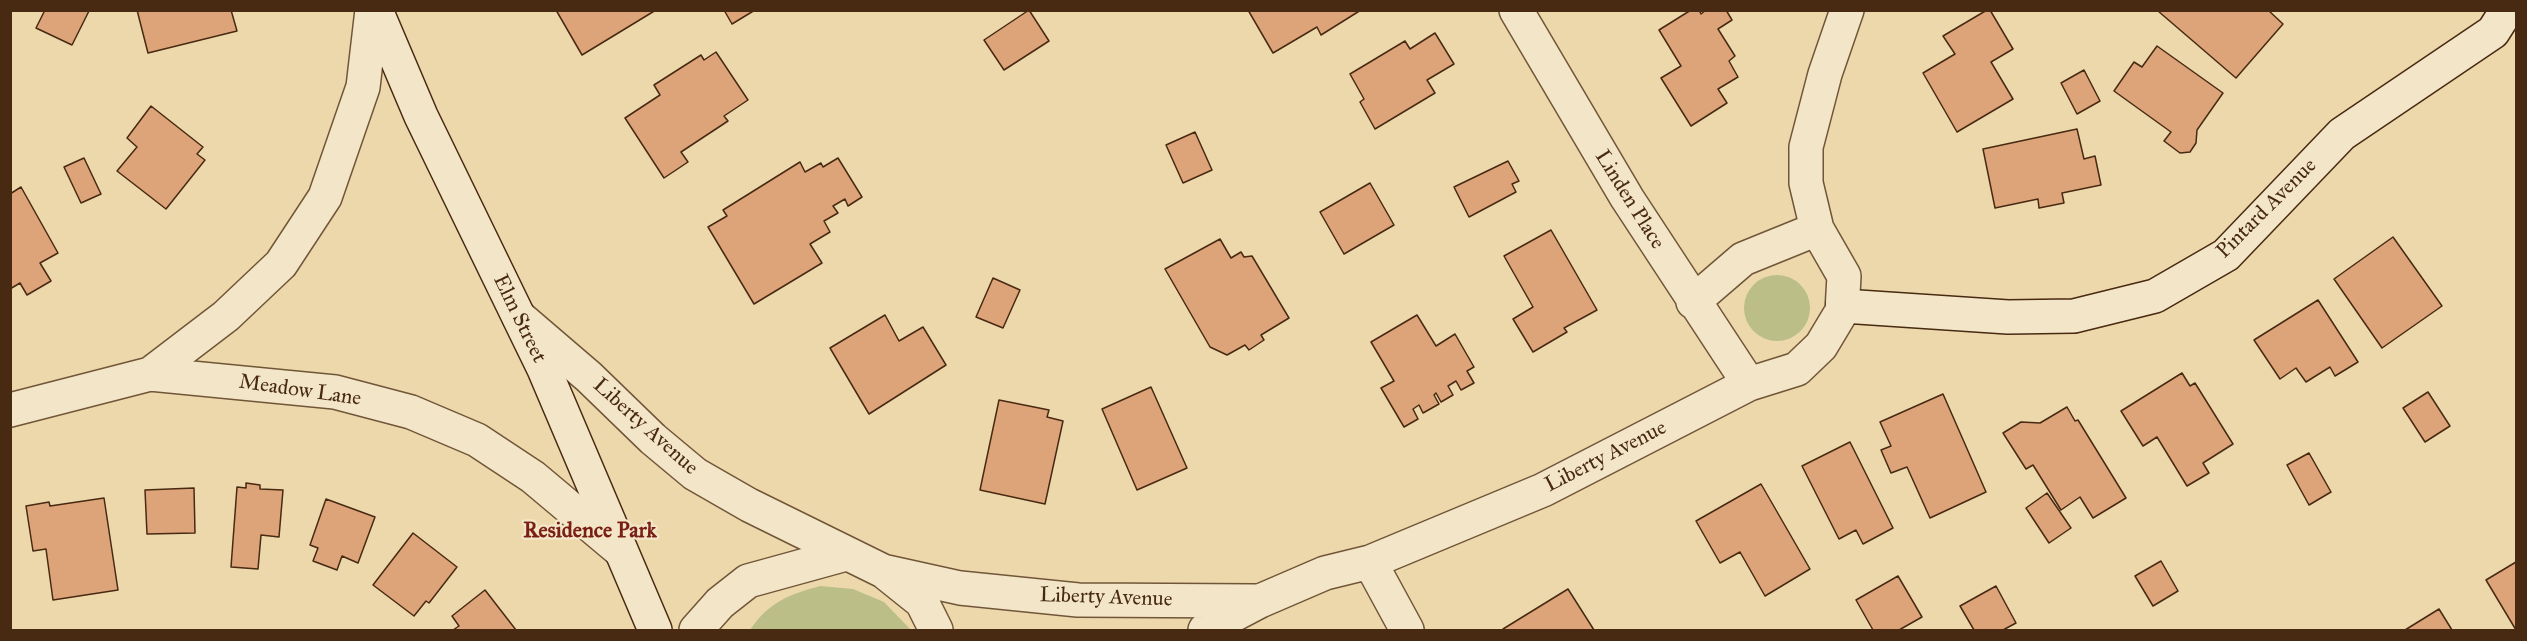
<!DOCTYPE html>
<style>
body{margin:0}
#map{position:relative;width:2527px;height:641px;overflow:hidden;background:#ecd8ab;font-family:"IM FELL Great Primer",serif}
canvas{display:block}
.frame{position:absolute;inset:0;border:12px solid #482912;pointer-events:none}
</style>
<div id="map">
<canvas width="2527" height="641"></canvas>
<div class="frame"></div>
</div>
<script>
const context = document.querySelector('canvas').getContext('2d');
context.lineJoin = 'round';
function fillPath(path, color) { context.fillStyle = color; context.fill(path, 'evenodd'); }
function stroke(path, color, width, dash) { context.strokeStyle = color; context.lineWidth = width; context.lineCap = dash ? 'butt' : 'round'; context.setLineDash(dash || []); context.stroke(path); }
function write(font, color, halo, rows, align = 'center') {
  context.font = font + ' "IM FELL Great Primer",serif'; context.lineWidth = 4.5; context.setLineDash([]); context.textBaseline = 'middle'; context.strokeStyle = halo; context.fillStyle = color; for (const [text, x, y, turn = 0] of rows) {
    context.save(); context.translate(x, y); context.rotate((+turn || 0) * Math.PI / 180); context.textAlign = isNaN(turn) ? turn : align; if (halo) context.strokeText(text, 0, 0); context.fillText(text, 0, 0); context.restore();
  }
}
const green = new Path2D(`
 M1744 308a33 33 0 1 1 66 0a33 33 0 1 1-66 0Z
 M820,586L853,589L884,602L911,630H750C769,602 788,595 820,586Z`);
const building = new Path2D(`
 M45,10L89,11L72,45L36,28Z
 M137,10H231L237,31L148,53Z
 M556,10H656L582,55Z
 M724,10H755L732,24Z
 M1029,10L1049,41L1004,70L984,40Z
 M1248,10H1361L1321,35L1317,27L1273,53Z
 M1691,10H1699L1701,14L1706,10H1726L1732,20L1718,29L1735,56L1729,61L1738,77L1718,89L1727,103L1691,126L1661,78L1681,66L1659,30Z
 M1987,10H1990L2013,49L1991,62L2013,99L1957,132L1923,73L1955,54L1943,36Z
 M2268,10L2283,24L2236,78L2158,11Z
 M1435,33L1454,64L1427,80L1435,93L1375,129L1360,102L1364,99L1350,74L1405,41L1410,49Z
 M2157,46L2223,93L2197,130L2196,143L2190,152L2180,153L2164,141L2171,132L2114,91L2134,62L2142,67Z
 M716,52L748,100L724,116L728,121L681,152L688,162L664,178L625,118L660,95L654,85L701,55L704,60Z
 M2084,70L2100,101L2077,114L2061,83Z
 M151,106L203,147L197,154L205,160L166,209L117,171L137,147L127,138Z
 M2077,129L2084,159L2095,156L2101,185L2062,193L2064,203L2039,208L2038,199L1995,208L1983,149Z
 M1195,132L1212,170L1183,183L1166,145Z
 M84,158L101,194L81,203L64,167Z
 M838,158L862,197L848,206L845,199L833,206L838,213L824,221L830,232L810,244L822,263L754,304L708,227L727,216L723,210L800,162L805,172L821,163L823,167Z
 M1508,161L1519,181L1512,184L1516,192L1469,217L1454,187Z
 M1370,183L1394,225L1344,254L1320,212Z
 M21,187L58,253L40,263L51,281L27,295L20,283L10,289V194Z
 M1551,230L1597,310L1564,328L1567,332L1533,352L1513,319L1533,307L1504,256Z
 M2393,237L2442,306L2382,348L2334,279Z
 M1220,239L1231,258L1241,252L1244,257L1252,256L1289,318L1261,335L1264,340L1249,350L1245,345L1227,355L1210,347L1165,269Z
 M993,278L1020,290L1003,328L976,317Z
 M2318,300L2358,362L2335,376L2330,367L2306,382L2296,368L2280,379L2254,340Z
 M885,315L899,341L923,327L946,365L869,414L830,348Z
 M1417,315L1436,346L1455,334L1474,367L1467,371L1474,383L1461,390L1456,381L1448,386L1453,395L1441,402L1436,393L1434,395L1439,404L1423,413L1419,405L1413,409L1418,419L1404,427L1381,388L1394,381L1371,342Z
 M2182,373L2190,386L2195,383L2233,444L2203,463L2209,473L2187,486L2157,437L2143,446L2121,411Z
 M1151,387L1187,468L1137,490L1102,409Z
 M2428,392L2450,426L2425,442L2403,408Z
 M1943,394L1986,492L1930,518L1907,467L1891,473L1881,450L1891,446L1880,422Z
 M999,400L1049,410L1047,417L1063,421L1045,504L980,490Z
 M2067,407L2075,421L2078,420L2126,498L2093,518L2080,497L2061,510L2033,465L2026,469L2003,433L2021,422L2040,423Z
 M1850,442L1893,528L1863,544L1856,530L1839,539L1802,466Z
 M2309,453L2331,492L2309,505L2287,465Z
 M246,483L260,485V489L283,490L279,537L261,535L258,569L231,567L237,487L246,488Z
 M1761,484L1810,569L1765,596L1740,552L1720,563L1696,521Z
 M194,488L195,533L147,534L145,490Z
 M2047,493L2071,528L2049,543L2026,508Z
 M104,498L118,590L53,600L46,549L33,551L26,506L49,502L50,506Z
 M326,499L375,517L358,563L342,556L337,570L313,561L318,548L310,545Z
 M413,533L457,567L429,603L426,601L414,616L373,585Z
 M2161,561L2178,591L2153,606L2135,576Z
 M2516,562V630L2486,580Z
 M1898,576L1922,617L1899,630H1873L1856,600Z
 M1996,586L2016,623L2003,630H1974L1960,606Z
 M1568,589L1594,630H1504L1503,629Z
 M485,590L516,630H453L459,626L452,616Z
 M2439,609L2452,630H2405Z`);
const street = new Path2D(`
 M1516,10L1627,198L1749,384
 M1693,302L1743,259L1817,229
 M519,317L589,377L653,439L695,474L749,505L883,571L960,588L1078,600L1255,601
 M150,374L226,316L281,264L325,197L363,87L372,10
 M10,410L150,374L335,392L411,412L477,440L533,477L620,550
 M1370,562L1407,630
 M887,574L922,602L936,630
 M696,630L720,603L748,581L846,554
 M1205,630L1260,601L1325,573L1370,562L1543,490L1749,384L1797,369L1821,346L1842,311L1844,276L1817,229L1806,183V147L1825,74L1847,10`);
const secondary = new Path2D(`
 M376,10L421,116L544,369L655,630
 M1843,306L2008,317L2074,316L2155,296L2226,255L2342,134L2493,32L2507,10`);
const streetNames = [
 ["Linden Place",1629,200,58],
 ["Pintard Avenue",2267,209,-45],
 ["Elm Street",519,319,64],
 ["Meadow Lane",300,391,8],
 ["Liberty Avenue",645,427,42],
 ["Liberty Avenue",1606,457,-27],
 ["Liberty Avenue",1106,598,2]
];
const neighbourhoodNames = [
 ["Residence Park",590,532]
];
fillPath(green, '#bbbe86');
fillPath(building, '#dda47a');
stroke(building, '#482912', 1.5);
stroke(street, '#715538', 36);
stroke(secondary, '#482912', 36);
stroke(street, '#f3e6c8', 33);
stroke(secondary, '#f3e6c8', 33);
write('21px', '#482912', '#f3e6c8', streetNames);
write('bold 22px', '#7a1f14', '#f3e6c8', neighbourhoodNames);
</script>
